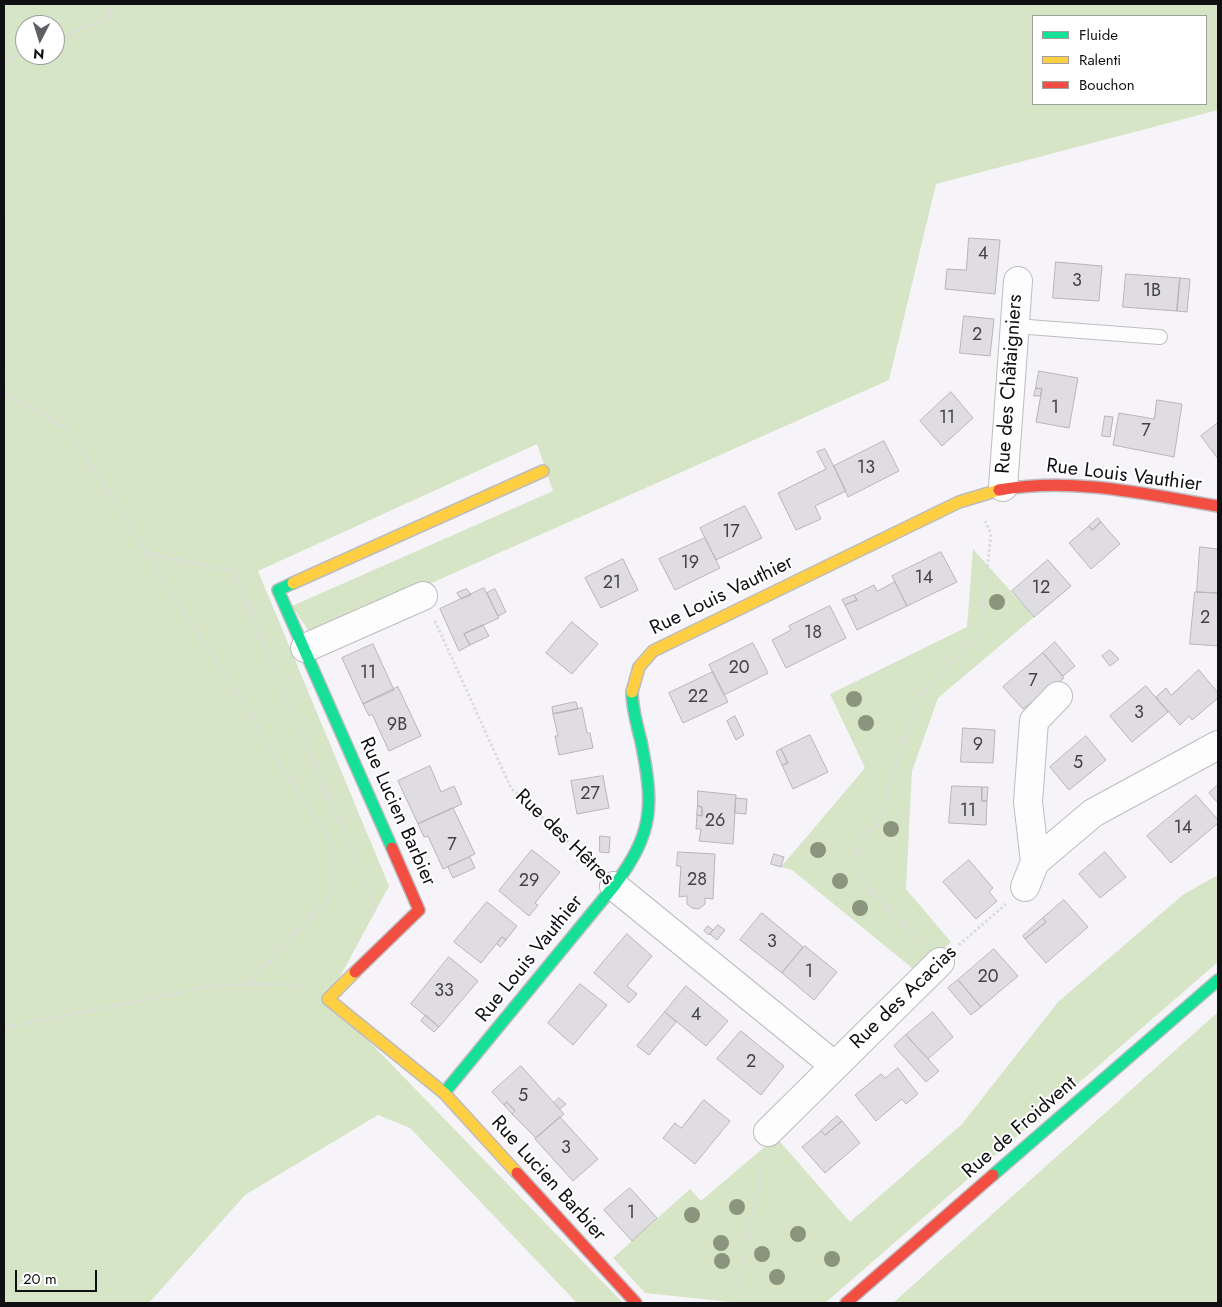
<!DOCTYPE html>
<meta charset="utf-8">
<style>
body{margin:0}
#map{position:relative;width:1222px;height:1307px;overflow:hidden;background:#f6f4f9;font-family:Jost,sans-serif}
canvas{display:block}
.frame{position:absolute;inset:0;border:5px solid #100f12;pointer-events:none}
.legend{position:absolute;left:1032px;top:15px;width:175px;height:90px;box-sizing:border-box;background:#fff;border:1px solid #9f9fa0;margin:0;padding:6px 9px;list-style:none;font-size:15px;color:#100f12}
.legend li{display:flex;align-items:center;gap:10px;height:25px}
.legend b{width:25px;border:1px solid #9f9fa0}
.north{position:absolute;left:15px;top:15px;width:50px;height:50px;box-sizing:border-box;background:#fff;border:1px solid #9f9fa0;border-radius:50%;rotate:185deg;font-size:14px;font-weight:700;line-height:20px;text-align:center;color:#100f12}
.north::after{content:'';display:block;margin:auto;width:18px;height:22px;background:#605f63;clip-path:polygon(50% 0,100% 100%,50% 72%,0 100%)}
.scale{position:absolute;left:15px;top:1270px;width:82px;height:22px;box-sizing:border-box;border:2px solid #100f12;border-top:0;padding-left:6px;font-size:15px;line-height:18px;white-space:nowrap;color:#100f12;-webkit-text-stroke:4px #fff;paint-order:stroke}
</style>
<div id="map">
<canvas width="1222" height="1307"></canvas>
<div class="frame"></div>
<ul class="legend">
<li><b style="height:6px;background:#16e098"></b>Fluide</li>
<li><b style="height:6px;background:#ffcf43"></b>Ralenti</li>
<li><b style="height:6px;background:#f24e42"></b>Bouchon</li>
</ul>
<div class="north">N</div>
<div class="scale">20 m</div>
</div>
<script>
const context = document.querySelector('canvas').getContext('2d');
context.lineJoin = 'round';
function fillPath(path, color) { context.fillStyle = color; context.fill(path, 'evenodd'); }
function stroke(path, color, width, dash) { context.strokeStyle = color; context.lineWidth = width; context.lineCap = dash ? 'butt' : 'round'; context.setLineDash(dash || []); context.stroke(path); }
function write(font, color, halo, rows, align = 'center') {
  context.font = font + ' Jost,sans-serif'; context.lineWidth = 4; context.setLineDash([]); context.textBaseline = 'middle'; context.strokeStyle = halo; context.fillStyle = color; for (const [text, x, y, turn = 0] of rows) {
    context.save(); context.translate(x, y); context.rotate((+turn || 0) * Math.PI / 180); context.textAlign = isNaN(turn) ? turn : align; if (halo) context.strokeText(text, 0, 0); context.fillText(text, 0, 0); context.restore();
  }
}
const green = new Path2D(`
 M4,4H1218V110L936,184L889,380L312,636L292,606L553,491L537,444L258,571L389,886L328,999L623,1303H577L410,1128L378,1115L245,1195L149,1303H4ZM1033,16H1206V104H1033ZM25,25H55V55H25Z
 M973,549L1034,617L938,698L912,771L906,889L951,942L917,972L792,870L781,867L865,768L830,694L967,627Z
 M1218,875V962L825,1303H740L645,1293L613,1258L690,1189L701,1201L776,1137L850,1222L962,1124L1058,1002L1184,894Z
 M1218,1012V1303H893Z`);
const building = new Path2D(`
 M969,238L1000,240L995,294L945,289L947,269L966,270Z
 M1056,262L1102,266L1099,301L1053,298Z
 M1126,274L1180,278L1177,311L1123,307Z
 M1180,278L1190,279L1187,312L1177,311Z
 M964,316L994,319L990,356L960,353Z
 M1039,371L1078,378L1069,428L1036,422L1042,389L1036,388Z
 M1036,388L1042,389L1040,396H1034Z
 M951,392L973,418L942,446L920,421Z
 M1157,400L1182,404L1174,457L1113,445L1119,413L1154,419Z
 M1105,416L1113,417L1110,437L1102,436Z
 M1218,423V459L1201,436Z
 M884,441L899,471L848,497L834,466Z
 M825,449L846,491L815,506L821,519L796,530L778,493L826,469L817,452Z
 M745,506L762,538L716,560L700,528Z
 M1098,518L1101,522L1092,530L1089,526Z
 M1101,522L1120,544L1091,569L1069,543L1089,526L1092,530Z
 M705,538L720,568L675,590L659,559Z
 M1200,547L1218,549V593L1197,592Z
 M941,552L957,582L907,606L892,576Z
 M623,559L638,590L601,608L585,578Z
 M1048,560L1071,586L1034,617L1012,591Z
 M895,582L907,606L857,630L845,605L857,600L854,595L874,585L877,591Z
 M484,588L499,618L464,634L470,645L459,651L440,609Z
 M467,589L471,595L461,599L457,593Z
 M495,589L506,612L498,616L487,593Z
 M1195,592L1218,593V646L1190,644Z
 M854,595L857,600L845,605L842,600Z
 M830,606L846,638L786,668L772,640L791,630L789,626Z
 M572,622L598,644L572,674L546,653Z
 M483,625L489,636L470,645L464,634Z
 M1055,642L1075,666L1063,676L1043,653Z
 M753,643L768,673L724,695L709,665Z
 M373,644L394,690L363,704L342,658Z
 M1110,650L1119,659L1110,666L1102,656Z
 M1043,653L1064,678L1023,709L1003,687Z
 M1199,670L1218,693V698L1192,720L1189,716L1180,725L1156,697L1166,688L1171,695Z
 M713,672L728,702L683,723L669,693Z
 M1146,686L1168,712L1132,742L1110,716Z
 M398,687L421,736L389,751L372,714L369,716L363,704Z
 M576,702L578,709L553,714L552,707Z
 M582,708L587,733H590L593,748L559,755L555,736H558L553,714Z
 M735,716L744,735L736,740L727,721Z
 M963,728L995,730L993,763L961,762Z
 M810,735L828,772L793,789L782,765L788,763L781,749Z
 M1086,736L1106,760L1069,790L1050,767Z
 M781,749L788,763L782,765L776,752Z
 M430,766L441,792L454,786L462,804L418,824L398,781Z
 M603,776L609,808L577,814L571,781Z
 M1218,785V803L1209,793Z
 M952,786L982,787V801H987L986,825L949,823Z
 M982,787H988L987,801H982Z
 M698,791L736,795L733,844L699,841L701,829H696L697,815L702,816V807L698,806Z
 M1196,795L1218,820V823L1171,863L1147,836Z
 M736,798L747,799L746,814L735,813Z
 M698,806L702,807V816L697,815Z
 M453,808L475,854L443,869L428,836L424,837L418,824Z
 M600,836L610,837L609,853L600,852Z
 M532,850L560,872L535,903L538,905L529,916L499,891Z
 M678,852L715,854L713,899L705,898V904L699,909L692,908L687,904V896L679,897L681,866H677Z
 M1105,852L1126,877L1100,898L1079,874Z
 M774,854L784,857L781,867L771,864Z
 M470,857L475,868L453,878L448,867Z
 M969,860L993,888L989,892L997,901L976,919L943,882Z
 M1064,900L1088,927L1046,963L1025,939L1046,922L1043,918Z
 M487,902L517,926L506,940L502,937L481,963L454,942Z
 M762,913L803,947L782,973L740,940Z
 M1043,918L1046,922L1025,939L1023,936Z
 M718,925L725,930L717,940L710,934Z
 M708,926L713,930L709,935L704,931Z
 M627,934L652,956L627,986L637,994L629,1003L594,973Z
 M502,937L506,940L500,947L497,944Z
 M805,946L837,972L814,1000L782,973Z
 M994,949L1018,976L981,1007L958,980Z
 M449,957L478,981L439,1027L411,1004Z
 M958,980L981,1007L971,1015L948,988Z
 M580,984L607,1005L573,1045L548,1023Z
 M686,986L728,1021L706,1046L665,1012Z
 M665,1012L676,1022L649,1055L637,1046Z
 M933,1012L953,1037L928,1059L906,1035Z
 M426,1015L439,1027L434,1032L421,1021Z
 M741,1031L784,1066L761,1095L717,1059Z
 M906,1035L939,1071L926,1082L894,1046Z
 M521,1066L564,1114L536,1138L512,1114L515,1111L507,1102L504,1105L492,1092Z
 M898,1068L918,1094L906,1104L902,1099L876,1121L855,1095L881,1074L885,1078Z
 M559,1098L566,1104L560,1109L554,1103Z
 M704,1100L730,1121L695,1164L663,1138L675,1123L681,1128Z
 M507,1102L515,1111L512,1114L504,1105Z
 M837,1116L842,1121L825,1135L821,1131Z
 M560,1117L598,1159L573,1181L535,1139Z
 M842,1121L860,1143L825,1173L802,1147L821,1131L825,1135Z
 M630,1188L657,1218L632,1241L604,1210Z`);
const path = new Path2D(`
 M55,40L109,17L110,4
 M4,62L25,53
 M4,221L5,395
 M4,394L68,429L332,845V894L248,984
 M146,553L233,571L375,907L371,916
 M435,621L511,788L595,867
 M920,942L875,896L859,872L857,842L878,824L918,697L980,633L991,534L985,521
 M959,945L1006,904
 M4,1028L218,985L294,984L303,988
 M734,1303L764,1158`);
const lane = new Path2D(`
 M1015,326L1160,337`);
const street = new Path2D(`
 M1003,487L1018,281
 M305,648L423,596
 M1035,862L1028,802L1034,721L1058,696
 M614,886L835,1066
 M1025,887L1035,862L1093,813L1218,745
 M768,1132L940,962`);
const fast = new Path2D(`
 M293,583L278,590L392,848
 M444,1093L614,886C654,832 654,806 641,741C637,725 632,708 632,692
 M993,1175L1218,980`);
const slow = new Path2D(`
 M293,583L543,471
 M632,692L639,667L653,651L959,502L999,490
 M355,972L328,999L444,1093L517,1173`);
const jam = new Path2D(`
 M999,490C1073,477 1145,494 1218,506
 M355,972L419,910L392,848
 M517,1173L636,1303
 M846,1303L993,1175`);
const trees = [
 [997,602],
 [854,699],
 [866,723],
 [891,829],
 [818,850],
 [840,881],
 [860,908],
 [737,1207],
 [692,1215],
 [798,1234],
 [721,1243],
 [762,1254],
 [832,1259],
 [722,1261],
 [777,1277]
];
const numberNames = [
 ["4",983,255],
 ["3",1077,282],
 ["1B",1152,292],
 ["2",977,336],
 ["1",1055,409],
 ["11",947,419],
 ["7",1146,432],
 ["13",866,469],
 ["17",731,533],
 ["19",690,564],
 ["14",924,579],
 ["21",612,584],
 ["12",1041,589],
 ["2",1205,619],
 ["18",813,634],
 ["20",739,669],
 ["11",368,674],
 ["7",1033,682],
 ["22",698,698],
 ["3",1139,714],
 ["9B",397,726],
 ["9",978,746],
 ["5",1078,764],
 ["27",590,795],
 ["11",968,812],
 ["26",715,822],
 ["14",1183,829],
 ["7",452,846],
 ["28",697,881],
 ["29",529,882],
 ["3",772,943],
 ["1",809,973],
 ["20",988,978],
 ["33",444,992],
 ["4",696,1016],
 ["2",751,1063],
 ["5",523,1097],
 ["3",566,1149],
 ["1",631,1214]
];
const streetNames = [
 ["Rue des Châtaigniers",1010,384,-86],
 ["Rue Louis Vauthier",1124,476,7],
 ["Rue Louis Vauthier",722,596,-26],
 ["Rue Lucien Barbier",397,812,66],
 ["Rue des Hêtres",564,838,44],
 ["Rue Louis Vauthier",530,959,-51],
 ["Rue des Acacias",904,998,-44],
 ["Rue de Froidvent",1020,1128,-41],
 ["Rue Lucien Barbier",548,1179,48]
];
fillPath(green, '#d6e5c5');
fillPath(building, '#dfdde1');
stroke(building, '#b7b5b9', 1);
stroke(lane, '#bdbcc0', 16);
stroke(street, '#bdbcc0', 30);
stroke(fast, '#bdbcc0', 14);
stroke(slow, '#bdbcc0', 14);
stroke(jam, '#bdbcc0', 14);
stroke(path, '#dcdbdd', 3, [2.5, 2.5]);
stroke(lane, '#fefdfe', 14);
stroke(street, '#fefdfe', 28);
stroke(fast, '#16e098', 11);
stroke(slow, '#ffcf43', 11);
stroke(jam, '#f24e42', 11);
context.fillStyle = '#8b957d';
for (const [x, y] of trees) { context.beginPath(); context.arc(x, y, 8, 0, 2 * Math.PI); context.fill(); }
write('18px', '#444246', null, numberNames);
write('20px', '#100f12', '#fff', streetNames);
</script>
